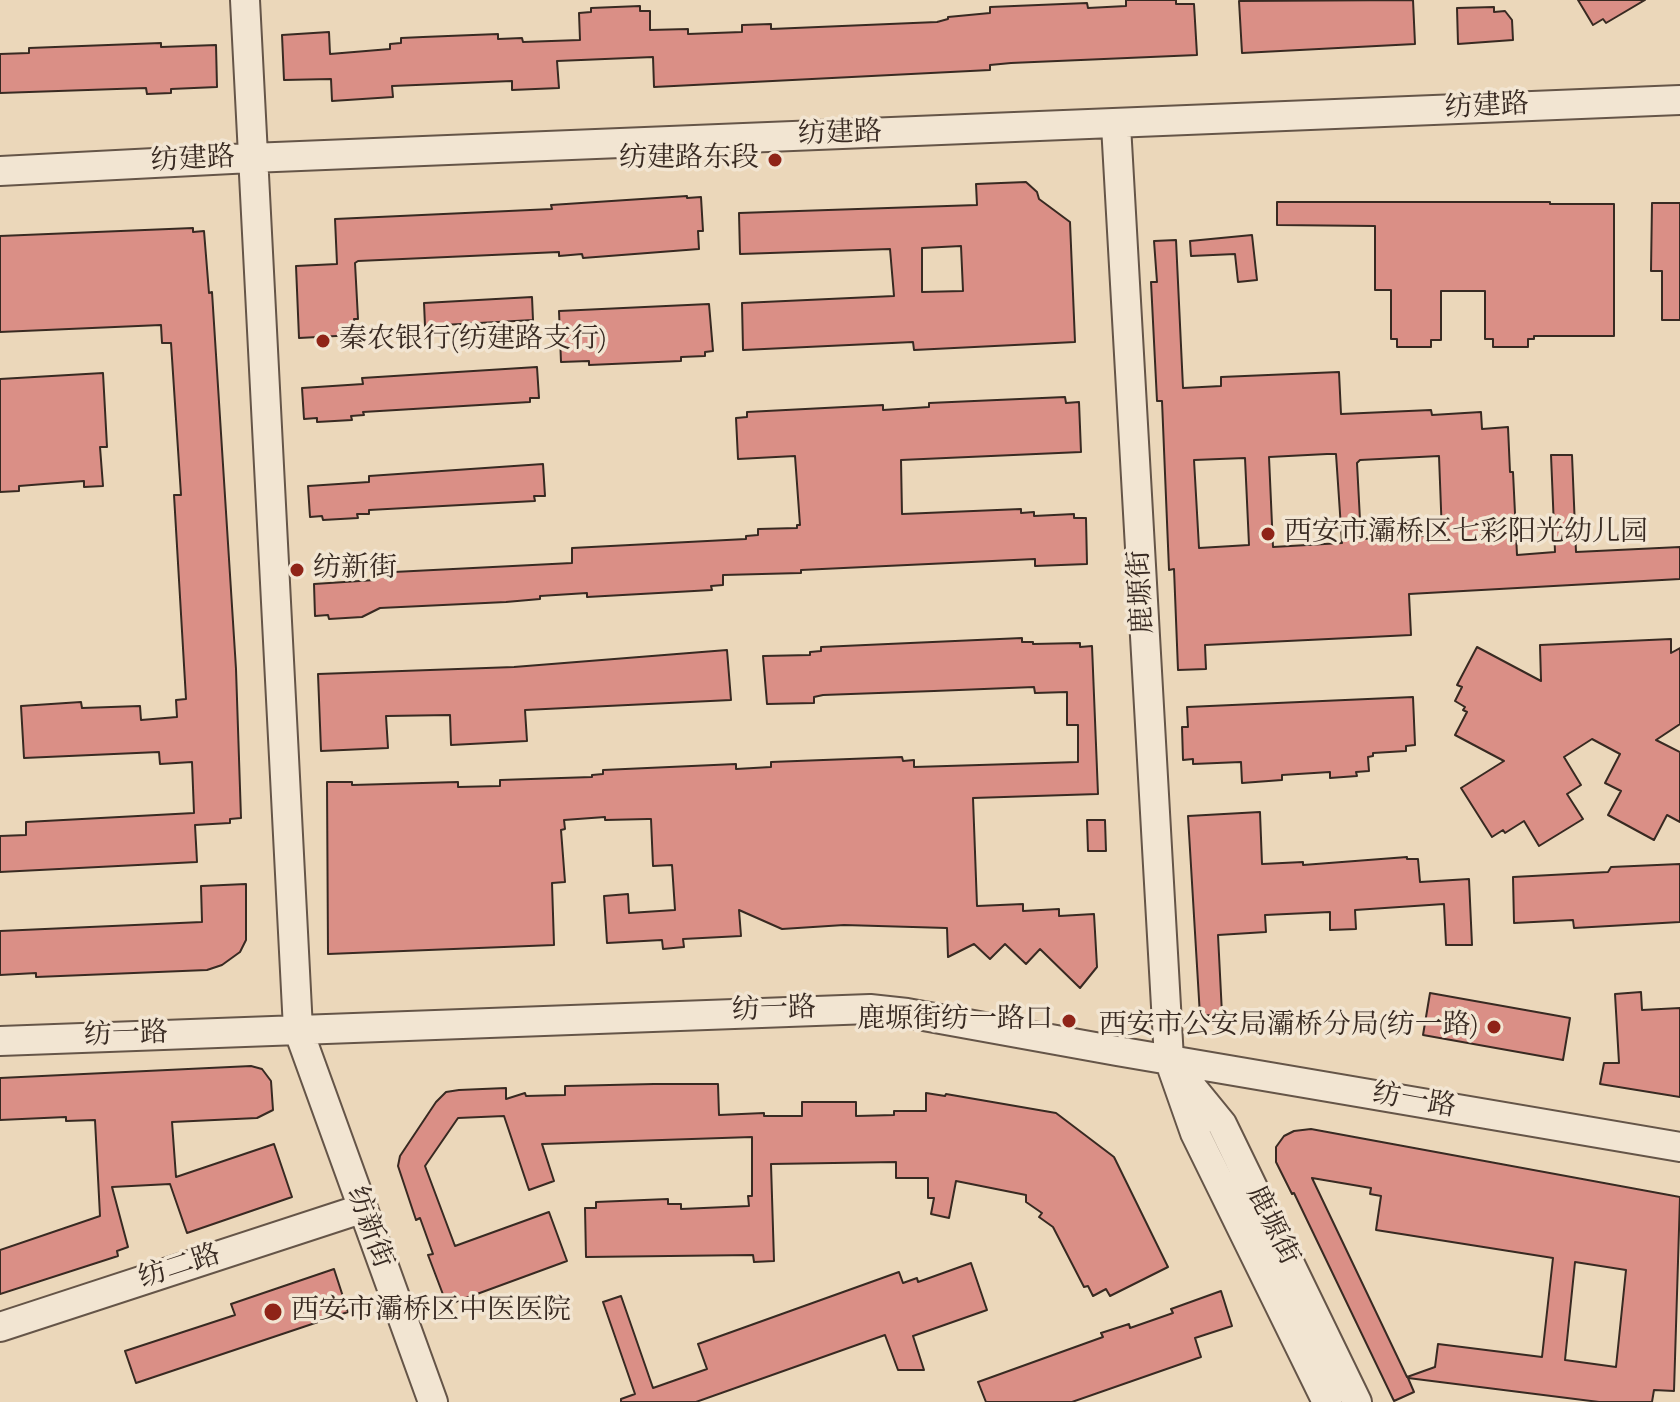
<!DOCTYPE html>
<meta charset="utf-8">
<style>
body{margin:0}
canvas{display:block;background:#ebd7ba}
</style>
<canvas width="1680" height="1402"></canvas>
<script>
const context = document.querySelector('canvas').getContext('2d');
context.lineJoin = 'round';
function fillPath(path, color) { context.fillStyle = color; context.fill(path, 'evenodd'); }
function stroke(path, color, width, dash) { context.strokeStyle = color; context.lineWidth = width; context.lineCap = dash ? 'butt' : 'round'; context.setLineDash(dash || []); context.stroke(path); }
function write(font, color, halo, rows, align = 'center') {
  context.font = font + ' "IM FELL Double Pica","Noto Serif SC",serif'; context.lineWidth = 7; context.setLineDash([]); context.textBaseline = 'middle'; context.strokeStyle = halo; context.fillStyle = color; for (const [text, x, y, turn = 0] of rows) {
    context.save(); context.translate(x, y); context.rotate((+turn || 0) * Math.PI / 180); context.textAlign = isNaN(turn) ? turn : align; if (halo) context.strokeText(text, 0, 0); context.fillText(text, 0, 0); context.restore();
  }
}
const building = new Path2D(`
 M1126,0H1176V4H1194L1197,55L1011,63L990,65V70L654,87L653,57L557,61L559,88L512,90V81L392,86L393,97L332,101L331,79L284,80L282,35L329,32L330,54L390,49V44L401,43V38L423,37L498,34V39L522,38L523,42L580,40L579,13L591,12V8L640,6V11H650V30L688,29V34L742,32V25L771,24V29L937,22L948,19V17L990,13V7L1087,3L1088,8L1126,6Z
 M1413,0L1415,44L1242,53L1239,1Z
 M1578,0H1645L1606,23L1603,19L1593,25Z
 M1494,7V12L1505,11L1512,20L1513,40L1458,44L1457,8Z
 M161,43V47L216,45L217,87L171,89V93L147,94L146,88L0,93V54L29,53V48Z
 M1026,182L1037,192L1039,199L1070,222L1075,342L914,350L913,342L743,350L742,303L894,296L890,249L740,254L739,213L977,205L976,184ZM961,246L963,291L922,292V248Z
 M687,196V198L701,197L703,231H698L699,249L583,258L582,254L559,256V252L358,261L355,263L358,319H354L355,335L299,338L296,266L337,264L335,219L552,209L551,205Z
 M1277,202H1550V204H1614V336H1534V339H1528V347H1493V339H1485V291H1441V340H1431V347H1397V339H1391V290H1375V226L1277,225Z
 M1652,203H1680V320H1662V271H1651Z
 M193,228V232L204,231L209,293L212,292L236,669L241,818L230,819V823L195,825L197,862L0,872V836L26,835V822L194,813L192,762L160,764L159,752L24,758L21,706L81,702L82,708L140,706L141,720L177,717L176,700L186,699L174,495H181L171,343H162L161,325L0,332V236Z
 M1252,235L1257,280L1238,282L1235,254L1191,256L1190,241Z
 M1176,240L1183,388L1221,386V377L1339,372L1341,414L1431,410L1432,415L1481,412L1482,429L1508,427L1510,472H1513L1517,555L1555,552L1551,455H1572L1576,552L1680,547V579L1409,594L1411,635L1205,645L1206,669L1178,670L1174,569L1169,570L1162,401H1157L1151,282H1157L1154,241ZM1327,454H1336L1342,543L1273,547L1269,457ZM1439,456L1442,535L1361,539L1357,463L1360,460ZM1245,458L1249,545L1199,548L1194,460Z
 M532,297L533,320L425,326L424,303Z
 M709,304L713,351L705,352V356L681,357V361L589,365V361L561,362L559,311Z
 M537,367L539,398H530V402L363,412L364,415L351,416L352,420L317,422V418L304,419L302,388L363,384L362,378Z
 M103,373L107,447H100L103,486L84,487V481L44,484L19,486V491L0,492V379Z
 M1065,397L1066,403L1079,402L1081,452L901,460L902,514L1021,509V513L1034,512V516L1074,514V518H1086L1087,564L1035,566V559L801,570V573L723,575V585L711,586L712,590L587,597V593L540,596V599L506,602L380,608L362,617L329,619L328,615L315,616L314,584L375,580L374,573L572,563V548L746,539V536L758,535V529L797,528V525H800L795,456L738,459L736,418L747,417V412L883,405V410L929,407V403Z
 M543,464L545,496H534L535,501L369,510V514H357L358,518L323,520L322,516L310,517L308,486L369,482V476Z
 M1022,638V642H1033V644L1080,643V647L1092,646L1098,794L973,798L977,906L1023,904V911L1059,909V916L1094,914L1097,967L1080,988L1040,949L1026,964L1005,944L990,959L974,944L948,957L947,928L844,925L782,929L739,910L741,936L683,939L684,947L663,949L662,940L607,943L604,896L628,894L629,913L675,910L672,865L653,866L651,819H648L605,820V817L564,820L565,829L561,830L565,882L552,883L554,945L328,954L327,782H352V785L458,782V787L500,786V780L592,777V775L603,774V770L736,764V769L771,767V762L902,757L903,761L914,760V767L1078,762V725H1067V692L1035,693L1034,687L934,691L823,695L814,697V703L767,704L763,656L810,655V652L821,651V647Z
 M1671,639V653L1680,648V724L1656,740L1680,752V822L1667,815L1654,840L1608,815L1621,791L1605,783L1620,754L1592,739L1564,757L1581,785L1567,794L1583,819L1539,846L1524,821L1505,833L1503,830L1492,837L1461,788L1504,761L1455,735L1467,712L1463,710L1465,707L1455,701L1462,687L1457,685L1477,647L1541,681L1540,645Z
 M727,650L731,700L525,710L527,741L451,745L450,715L386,716L388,748L321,751L318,674L514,667Z
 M1413,697L1415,745L1406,746V751L1373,753V756L1368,757L1369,771L1356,772L1357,776L1330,778V772L1282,775V780L1242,783L1241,762L1193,764V759L1183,760L1182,727H1188L1187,707Z
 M1260,812L1262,864L1303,862V865L1407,857V859H1418L1420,882L1469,879L1472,945H1446L1444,904L1355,910L1356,929L1330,930V912L1265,915L1266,932L1218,935L1222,1014L1200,1016L1188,816Z
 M1087,820H1105L1106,851H1088Z
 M1680,864V922L1574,928L1573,920L1514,923L1513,877L1608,872L1611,867Z
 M246,884V940L240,952L222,965L207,970L36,977V973L0,975V931L202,922L201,886Z
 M1641,992L1642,1010L1680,1008V1097L1600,1084L1604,1063H1619L1615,994Z
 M1430,993L1570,1018L1563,1060L1423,1035Z
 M251,1066L262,1069L271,1081L273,1110L257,1118L172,1122L176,1177L274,1144L292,1197L187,1233L170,1184L112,1187L128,1247L117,1251L118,1256L0,1294V1250L100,1216L95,1120L66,1121V1117L0,1120V1078Z
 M654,1084H718L719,1115L764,1113V1116H802V1102H856V1116L894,1115V1111H926V1093L945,1096L946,1094L1056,1113L1114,1157L1168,1267L1110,1296L1106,1289L1093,1296L1088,1286L1084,1287L1053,1227L1039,1217L1042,1213L1026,1202V1195L956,1181L949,1218L931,1214L934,1198H928V1178H896V1162L771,1164L774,1261L754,1262L753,1255L586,1257L585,1208H596V1202L668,1199V1204H681V1209L749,1206L748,1196H752V1137L542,1144L554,1181L529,1190L504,1116L458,1118L425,1166L455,1246L549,1212L567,1261L447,1305L428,1255L433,1254L420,1218L416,1220L398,1166L400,1156L436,1102L446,1092L459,1090L506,1088V1099L525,1093L526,1096L565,1095V1086Z
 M1311,1129L1680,1197L1674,1391L1654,1390L1652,1402H1599L1408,1378L1414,1392L1394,1401L1294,1193L1292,1194L1276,1162V1147L1284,1136L1294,1131ZM1312,1178L1371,1188L1370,1194L1381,1196L1376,1230L1553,1258L1542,1357L1438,1344L1435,1367L1407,1377ZM1575,1262L1626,1270L1616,1367L1565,1360Z
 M971,1263L987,1310L913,1336L924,1370H898L885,1335L696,1402H621V1399L635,1394L603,1302L621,1296L653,1388L707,1369L698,1344L899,1272L903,1283L917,1278L918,1282Z
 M334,1269L348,1312L136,1383L125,1351L235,1315L231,1304Z
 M1221,1291L1232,1326L1195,1338L1201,1357L1072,1402H986L978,1382L1103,1337L1101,1333L1129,1324L1130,1328L1173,1313L1171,1309Z`);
const minor = new Path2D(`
 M245,0L298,1029L433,1402
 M1116,125L1169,1059L1195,1133L1327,1402
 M0,171L251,158L1680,100
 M0,1041L870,1009L907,1013L1117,1051L1680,1147
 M1182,1075L1222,1124L1357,1402
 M0,1327L361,1209`);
const markers = [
 [775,160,8,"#8f2418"],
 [323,341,8,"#8f2418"],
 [1268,534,8,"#8f2418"],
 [297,570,8,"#8f2418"],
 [1069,1021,8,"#8f2418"],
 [1494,1027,8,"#8f2418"],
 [273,1312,10,"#8f2418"]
];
const streetNames = [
 ["纺建路",1487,108,-3],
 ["纺建路",840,135,-2],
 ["纺建路",193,161,-3],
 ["鹿塬街",1143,592,-93],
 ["纺一路",774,1011,-2],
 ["纺一路",126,1036,-2],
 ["纺一路",1414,1102,10],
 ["鹿塬街",1271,1226,64],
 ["纺新街",368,1228,70],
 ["纺二路",180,1268,-18]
];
const poiNames = [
 ["纺建路东段",759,160,"right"],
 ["秦农银行(纺建路支行)",339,341],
 ["西安市灞桥区七彩阳光幼儿园",1284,534],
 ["纺新街",313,570],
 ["鹿塬街纺一路口",1053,1021,"right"],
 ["西安市公安局灞桥分局(纺一路)",1478,1027,"right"],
 ["西安市灞桥区中医医院",291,1312]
];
fillPath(building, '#da8f86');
stroke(building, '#382a22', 2);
stroke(minor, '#655548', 32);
stroke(minor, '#f2e5d2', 28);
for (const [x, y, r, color] of markers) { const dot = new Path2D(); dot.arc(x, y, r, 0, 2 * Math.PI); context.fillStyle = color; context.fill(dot); stroke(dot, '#f2e5d2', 3); }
write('28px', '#382a22', '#f2e5d2', streetNames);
write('28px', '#382a22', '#f2e5d2', poiNames, 'left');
</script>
